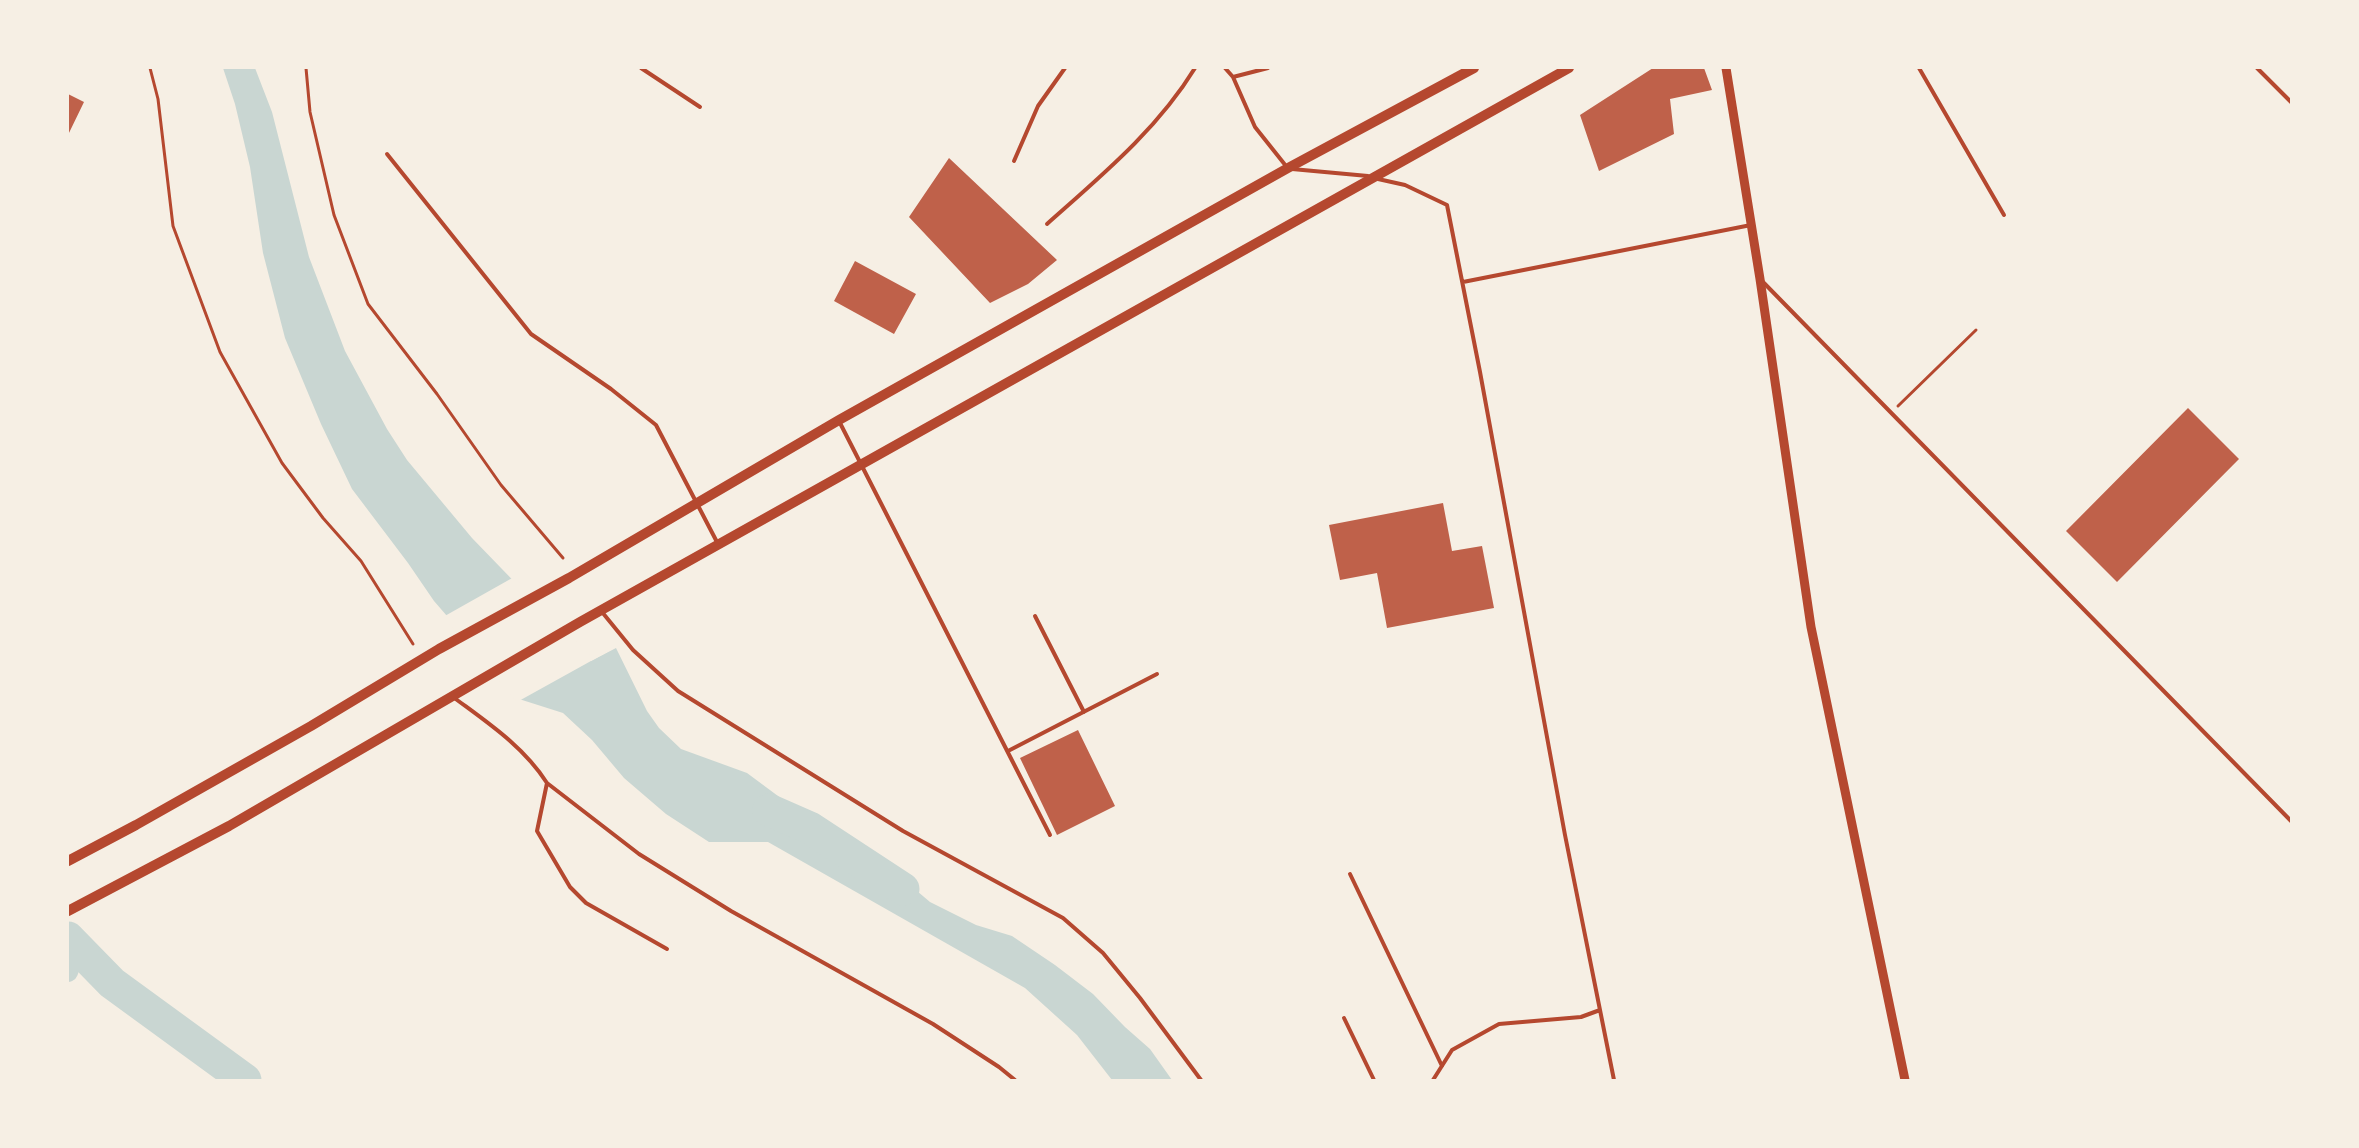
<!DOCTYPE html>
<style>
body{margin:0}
#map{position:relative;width:2359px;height:1148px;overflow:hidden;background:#f6efe4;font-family:Rubik,sans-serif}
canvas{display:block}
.frame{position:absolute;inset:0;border:69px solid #f6efe4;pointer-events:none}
</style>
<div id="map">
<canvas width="2359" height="1148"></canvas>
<div class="frame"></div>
</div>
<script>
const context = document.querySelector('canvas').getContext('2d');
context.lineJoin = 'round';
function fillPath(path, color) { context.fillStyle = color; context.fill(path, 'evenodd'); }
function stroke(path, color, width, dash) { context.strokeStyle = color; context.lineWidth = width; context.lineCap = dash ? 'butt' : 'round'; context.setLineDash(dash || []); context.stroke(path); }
const water = new Path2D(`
 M223,68H255L272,112L309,257L345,351L387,429L407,460L472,538L591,661L616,648L647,711L659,728L681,749L747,773L778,796L837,852L904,880L930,902L976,925L1012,936L1055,965L1093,994L1125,1027L1150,1049L1172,1080H1112L1077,1035L1025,988L768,842H709L666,814L624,778L592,740L563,713L519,699L434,601L408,563L352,489L321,424L285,338L263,253L250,167L235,104Z`);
const pier = new Path2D(`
 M514,577L592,657L614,645L618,646L517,702L443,617Z`);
const canal = new Path2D(`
 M68,972L77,948`);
const river = new Path2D(`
 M769,810L810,828L903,889
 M68,938L112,983L245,1080`);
const building = new Path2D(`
 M1653,68H1704L1712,90L1670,99L1674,134L1599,171L1580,115Z
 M68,94L84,102L68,135Z
 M949,158L1057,260L1028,284L990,303L909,217Z
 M855,261L916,294L894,334L834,301Z
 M2188,408L2239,459L2117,582L2066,531Z
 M1443,503L1452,551L1482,546L1494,608L1387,628L1377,573L1340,580L1329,525Z
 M1078,730L1115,806L1057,835L1020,758Z`);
const path = new Path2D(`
 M150,68L158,99L173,226L220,352L282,463L323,518L361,561L413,644
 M306,68L310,112L334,215L368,304L437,394L501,485L563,558
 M1898,406L1976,330`);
const service = new Path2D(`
 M641,68L700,107
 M1225,68L1233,77L1255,127L1286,166
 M1919,68L2004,215
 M2257,68L2292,103
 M1233,77L1268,68
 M387,154L531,334L611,389L656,425L718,544
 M1014,161L1038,106L1065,68
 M1292,169L1368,176
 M1378,179L1405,185L1447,205L1480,372L1565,835L1614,1080
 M1047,224C1101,176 1157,130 1195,68
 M1463,282L1751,225
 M1763,282L2292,822
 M839,421L1050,835
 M602,612L633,650L678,691L903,831L1063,918L1103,953L1140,998L1201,1080
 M1035,616L1084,712
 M453,697C488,723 523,746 547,783L537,831L570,887L586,903L667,949
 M1008,751L1157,674
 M547,783L639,854L731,911L933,1024L999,1067L1015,1080
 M1350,874L1442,1066
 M1344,1018L1374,1080
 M1433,1080L1452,1050L1499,1024L1581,1017L1600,1010`);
const tertiary = new Path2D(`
 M1726,68L1760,279L1811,627L1905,1080`);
const secondary = new Path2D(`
 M68,861L136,825L311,726L439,649L569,578L839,420L1288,168L1474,68
 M68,911L229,826L580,622L1569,68`);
fillPath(water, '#c9d6d2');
fillPath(pier, '#f6efe4');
stroke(canal, '#c9d6d2', 20);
stroke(river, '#c9d6d2', 33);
fillPath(building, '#bf614a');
stroke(path, '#b5482f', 3);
stroke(service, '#b5482f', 4);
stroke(tertiary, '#b5482f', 9);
stroke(secondary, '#b5482f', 10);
</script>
